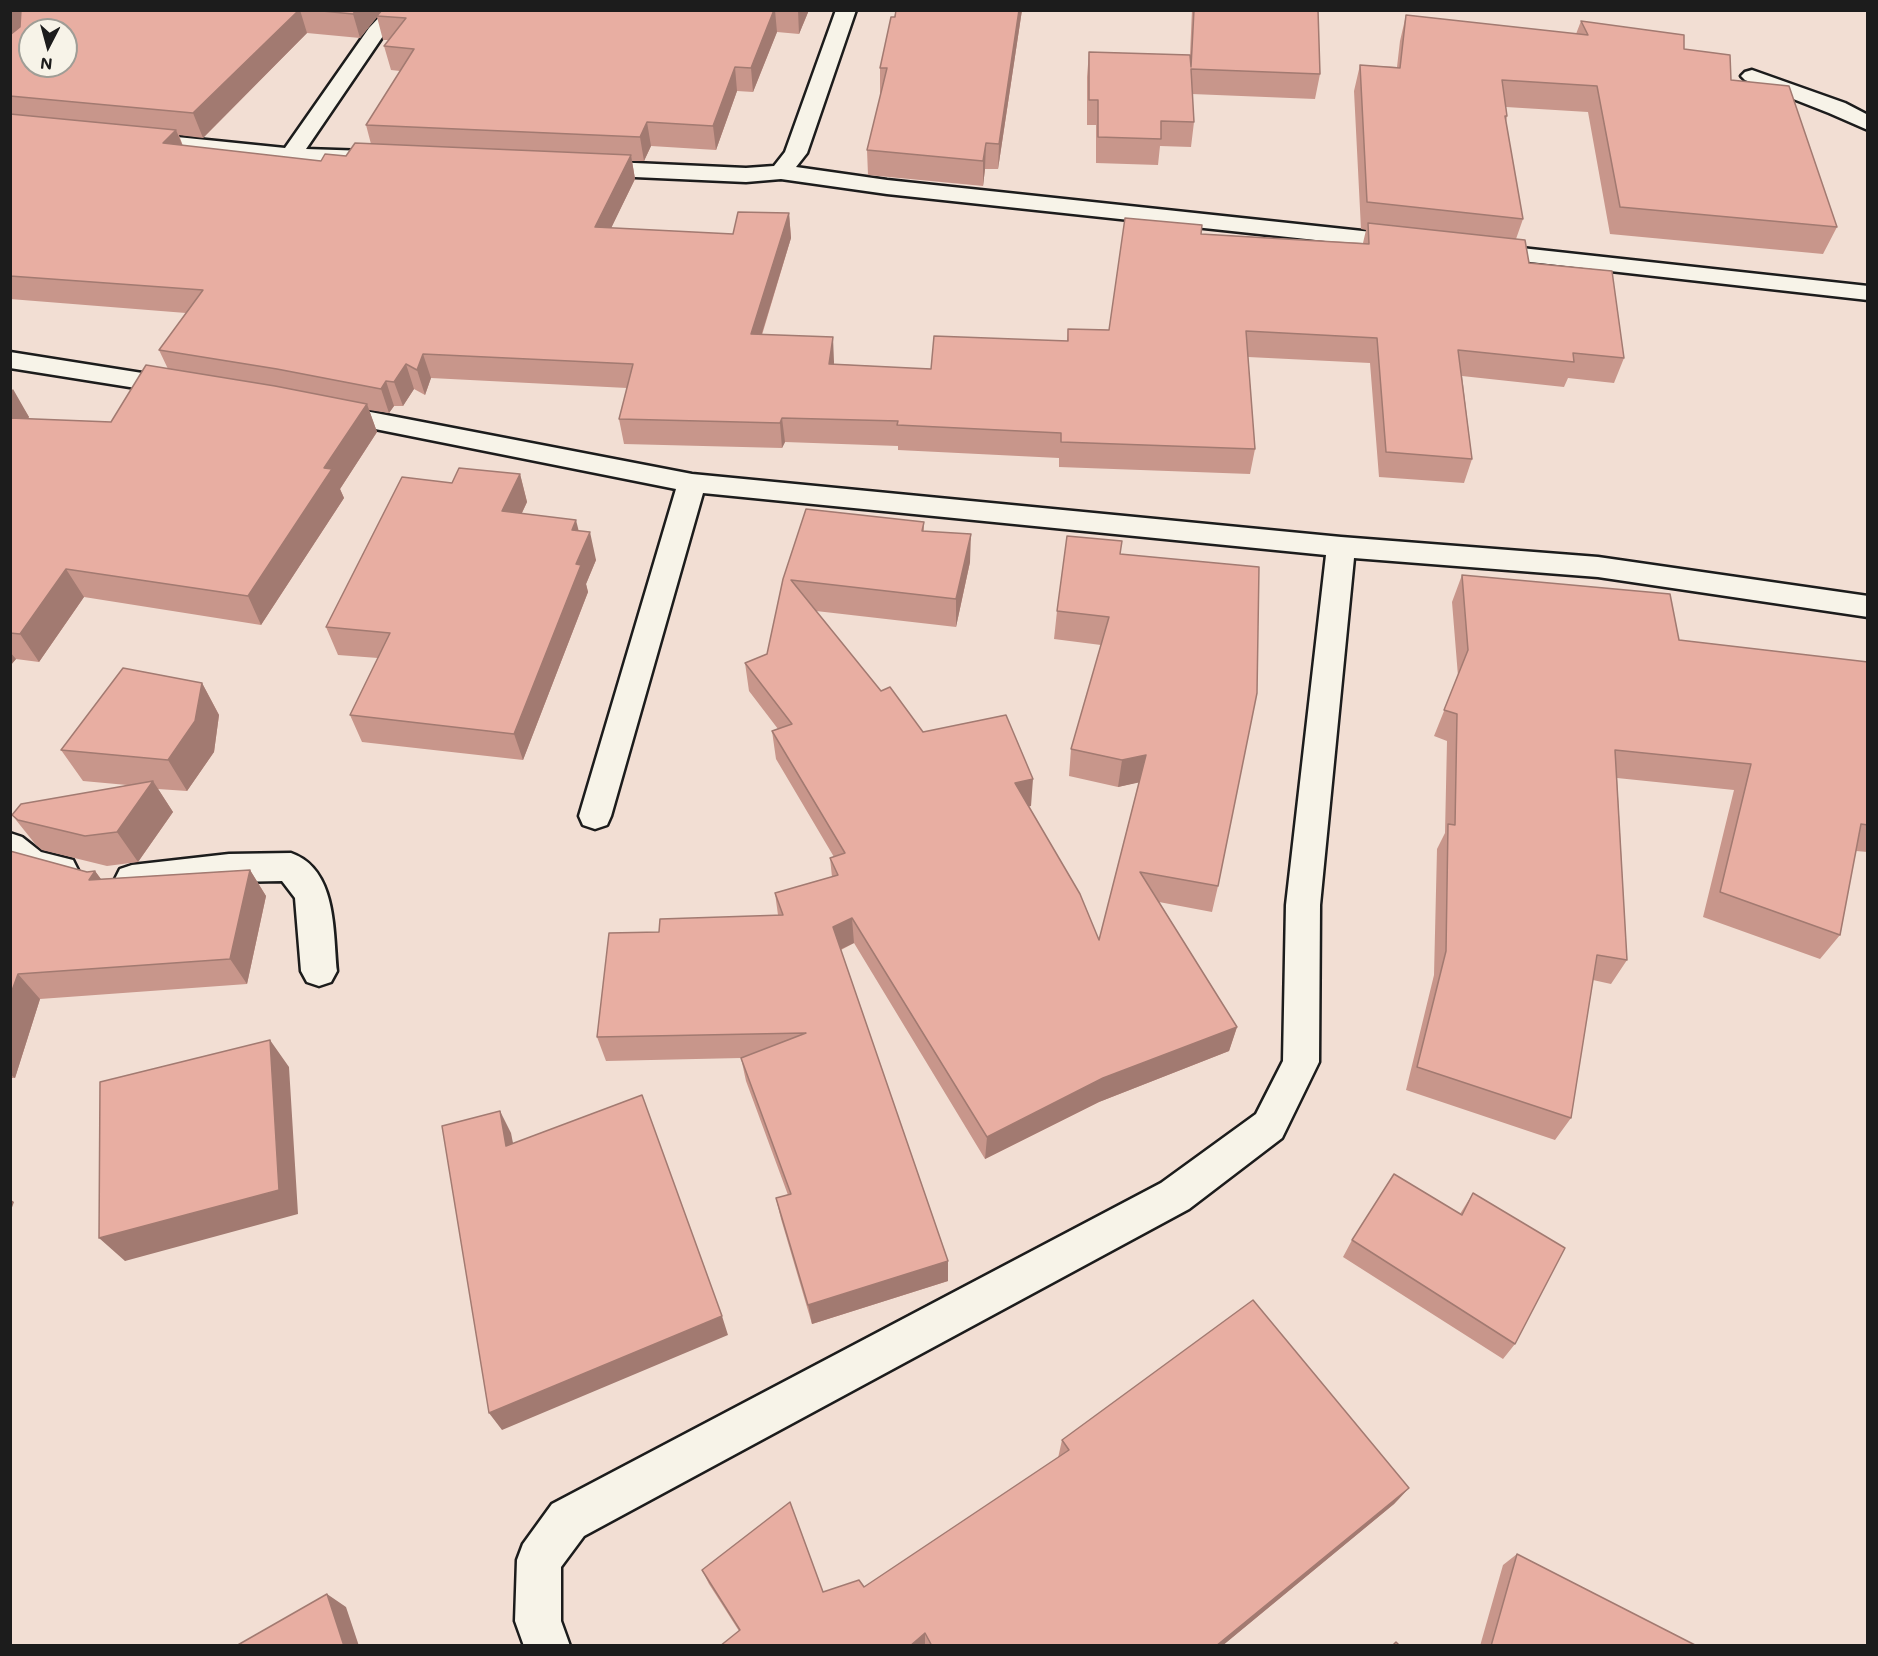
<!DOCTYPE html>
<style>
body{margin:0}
#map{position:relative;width:1878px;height:1656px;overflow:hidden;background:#f2ded3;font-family:Mali,sans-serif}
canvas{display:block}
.frame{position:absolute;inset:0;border:12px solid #1c1c1c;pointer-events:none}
.north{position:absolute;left:18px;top:18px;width:60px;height:60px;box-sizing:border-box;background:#f7f3e8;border:2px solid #9f9d96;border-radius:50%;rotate:186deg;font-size:16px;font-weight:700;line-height:24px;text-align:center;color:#1c1c1c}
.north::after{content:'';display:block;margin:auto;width:21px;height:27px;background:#1c1c1c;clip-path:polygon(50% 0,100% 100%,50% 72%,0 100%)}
</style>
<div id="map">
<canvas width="1878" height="1656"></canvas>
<div class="frame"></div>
<div class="north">N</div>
</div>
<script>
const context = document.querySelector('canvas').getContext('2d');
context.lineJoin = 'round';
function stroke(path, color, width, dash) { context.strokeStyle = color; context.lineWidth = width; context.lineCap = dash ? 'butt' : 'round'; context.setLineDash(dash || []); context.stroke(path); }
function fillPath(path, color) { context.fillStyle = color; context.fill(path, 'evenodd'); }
const minor = new Path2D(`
 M386,10H408L383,36L306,149L367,151L375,153L378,158L375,163L367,165L291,162L138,147L130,145L127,140L130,135L138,133L285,148L369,28Z
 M836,10H856L807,153L796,167L887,180L1409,236L1417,238L1421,243L1417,248L1409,250L887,194L781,179L746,182L590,175L582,173L579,168L582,163L590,161L746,168L774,166L785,152Z
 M1752,70L1845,103L1868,115V130L1829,113L1745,80L1741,76L1745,72Z
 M1485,244L1868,286V300L1477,256L1473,251L1477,246Z
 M10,352L180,379L189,381L193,387L189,393L180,395L10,368Z
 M329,404L692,474L1341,537L1598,557L1868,596V617L1598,577L1354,558L1320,905L1319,1062L1282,1138L1189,1209L584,1536L561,1567V1621L570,1646H524L515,1621L517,1560L523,1544L552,1504L1161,1183L1256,1114L1283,1061L1286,905L1326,555L703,493L611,816L607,825L595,829L583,825L579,816L676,489L320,418L316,412L320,406Z
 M10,833L22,837L41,852L73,860L78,870L73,880C54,886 26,879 10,866Z
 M291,853C337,869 333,931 337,971L331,982L319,986L307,982L301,971L295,898L282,881L229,882L132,893L120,889L115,879L120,869L132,865L229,854Z`);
const wall = new Path2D(`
 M10,10H809L799,34L777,32L753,92L737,91L716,150L651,146L644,161H632L635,179L611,228L733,234L789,213L791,238L762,335L834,362V364L931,369L1067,341L1068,329L1109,330L1201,234L1363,243L1366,230L1361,229L1354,91L1360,65L1397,67L1400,41L1406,15L1576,34L1581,21L1684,49L1731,80L1837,227L1823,254L1610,234L1588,112L1506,107L1507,116L1506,122L1523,219L1516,239L1529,263L1624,358L1614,383L1568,378L1564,387L1462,376L1472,459L1464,483L1379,477L1370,363L1248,357L1255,449L1250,474L1059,467V458L898,450V446L785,442L782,448L624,444L619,419L627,388L431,378L425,395L414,389L403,406H394L389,413L369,410L377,432L340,489L344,498L261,625L84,597L39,662L16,659L10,666V388L29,417L28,419L111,422L168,369L159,350L186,313L10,299ZM377,17L383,40H389L384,46L391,70L400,71L366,125L371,144L346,156L321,161L183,146L179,135L203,138L307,33L360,38Z
 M896,10H1022L998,169H985L983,186L868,175L867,150L881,93H880V68Z
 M1192,10H1318L1320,74L1315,99L1192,94L1194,122L1191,147L1160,146L1158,165L1096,163V125H1087V77L1089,52L1190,55Z
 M520,474L527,502L522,513L579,531L596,560L586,584L588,592L523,760L362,742L350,715L378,658L338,655L326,627L452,483Z
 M924,522V531L970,562L956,627L816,611L881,691L923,732L1031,806H1028L1099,940L1139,782L1118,787L1069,776L1071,749L1101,645L1054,639L1057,611L1120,554L1218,886L1212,912L1159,902L1237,1027L1229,1051L1099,1102L985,1159L854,943L841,950L948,1261V1281L812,1324L781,1219L776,1198L788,1195L746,1081L741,1058L606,1061L597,1037L659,932L778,915L775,893L832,877L830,858L834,857L776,759L772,731L778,729L749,691L745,663L767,654L783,579Z
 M1462,575L1679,640L1868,662V852L1856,851L1840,935L1820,959L1703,917L1734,790L1617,778L1627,960L1611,984L1593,980L1571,1118L1555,1140L1406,1090L1434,975L1437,849L1445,833L1447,741L1434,736L1458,676L1452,602Z
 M202,683L219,715L214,752L187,791L158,789L173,812L138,862L107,866L42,850L36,845L12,815L127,785L83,781L61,750Z
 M10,851L87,872L95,871L101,879L250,870L266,896L247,984L40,999L15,1078H10Z
 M1473,1193L1515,1344L1503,1359L1343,1257L1352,1240L1460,1214Z
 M1062,1440L1409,1488L1394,1504L1222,1646H720L739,1631L709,1584L702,1570L823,1592L864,1587L1058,1458Z
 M1517,1554L1697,1646H1480L1503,1565Z`);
const shadedWall = new Path2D(`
 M10,10H38L10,43Z
 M299,10H300L307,33L203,138L193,113Z
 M356,10H383L377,16V17L360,38L353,14Z
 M774,10H775L777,32L753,92L751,68Z
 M798,10H809L799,34Z
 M1019,10H1022L998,169L999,144Z
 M735,67L737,91L716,150L713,126Z
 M647,122L651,146L644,161L640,137Z
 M176,130L186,154L163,143Z
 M986,143L985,169L983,186V161Z
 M631,155L635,179L600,251L595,227Z
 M789,213L791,238L754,359L751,334Z
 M833,337L834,362L831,389L829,364Z
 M423,354L431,378L425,395L417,370Z
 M406,364L414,389L403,406L394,382Z
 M386,381L394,406L389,413L381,389Z
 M13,389L29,417L10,442V392Z
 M367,404L377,432L340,489L344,498L261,625L248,596L324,468Z
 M782,418L785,442L782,448L780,423Z
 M520,474L527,502L510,538L502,511Z
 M576,520L583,548L572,530Z
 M590,532L596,560L586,584L588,592L523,760L514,734L576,564Z
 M971,534L970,562L956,627V599Z
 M66,569L84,597L39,662L20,634Z
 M10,652L16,659L10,666Z
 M202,683L219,715L214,752L187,791L168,760Z
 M1146,755L1141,782L1118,787L1122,760Z
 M1033,779L1031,806L1013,810L1015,783Z
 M153,781L173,812L138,862L117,832Z
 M250,870L266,896L247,984L230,959Z
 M95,871L114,897L89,880Z
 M852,918L854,943L835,952L833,927Z
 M18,974L40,999L15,1078L10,1074V996Z
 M1237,1027L1229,1051L1099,1102L985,1159L987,1137L1103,1078Z
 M270,1040L289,1067L298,1214L125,1261L99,1238Z
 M500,1111L511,1133L518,1168L506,1146Z
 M10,1199L14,1202L10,1213Z
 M948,1261V1281L812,1324L808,1305Z
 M722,1316L728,1335L502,1430L489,1413Z
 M1409,1488L1394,1504L1222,1646H1216Z
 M327,1594L346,1607L359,1646H344Z
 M925,1633V1646H910Z`);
const building = new Path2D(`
 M21,10H299L193,113L10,96V35L20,27ZM30,30H66V66H30Z
 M312,10H356L353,14Z
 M382,10H774L751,68L735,67L713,126L647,122L640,137L366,125L414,49L384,46L406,18L377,16Z
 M896,10H1019L999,144L986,143L983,161L867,150L887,68H880L891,17H895Z
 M1194,10H1318L1320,74L1191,69L1194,122L1161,121V139L1098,137V100H1089V52L1190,55L1191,67Z
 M1406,15L1588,35L1581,21L1684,35V49L1730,55L1731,80L1789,86L1837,227L1620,207L1597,86L1502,80L1507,116H1505L1523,219L1367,202L1360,65L1400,68Z
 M10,114L176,130L163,143L321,161L325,154L346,156L355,143L631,155L595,227L733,234L738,212L789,213L751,334L833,337L829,364L931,369L934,336L1068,341V329L1109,330L1125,218L1202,225L1201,234L1369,244L1368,223L1525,240L1529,263L1612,271L1624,358L1573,353L1574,362L1458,350L1472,459L1386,452L1377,338L1246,331L1255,449L1061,442V433L897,425L898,421L782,418L780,423L619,419L633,364L423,354L417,370L406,364L394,382L386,381L381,389L277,369L159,350L203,290L10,276Z
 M146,365L275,386L367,404L324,468L332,469L248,596L66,569L20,634L10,633V418L111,422Z
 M459,468L520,474L502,511L576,520L572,530L590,532L576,564L581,565L514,734L350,715L390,633L326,627L402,477L452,483Z
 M806,509L924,522L922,531L971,534L956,599L791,580L881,691L890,687L923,732L1006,715L1033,779L1015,783L1080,894L1099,940L1146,755L1122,760L1071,749L1109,617L1057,611L1067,536L1122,541L1120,554L1259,567L1257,693L1218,886L1140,872L1237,1027L1103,1078L987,1137L852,918L833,927L948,1261L808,1305L776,1198L791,1194L741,1058L806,1033L597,1037L609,933L659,932L660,919L783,915L775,893L838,875L830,858L845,853L772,731L792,724L745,663L767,654L783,579Z
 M1462,575L1670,594L1679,640L1868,662V825L1861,824L1840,935L1720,892L1751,764L1615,750L1627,960L1597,955L1571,1118L1417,1067L1446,951L1448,824L1455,825L1457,714L1444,710L1468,650Z
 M123,668L202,683L195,721L168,760L61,750Z
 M153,781L117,832L85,836L18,820L12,815L21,804Z
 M10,851L87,872L95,871L89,880L250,870L230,959L18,974L10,996Z
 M270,1040L279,1190L99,1238L100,1082Z
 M642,1095L722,1316L489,1413L442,1126L500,1111L506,1146Z
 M1394,1174L1462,1215L1473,1193L1565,1248L1515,1344L1352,1240Z
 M1253,1300L1409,1488L1216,1646H932L925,1633L910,1646H720L740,1630L702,1570L790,1502L823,1592L859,1580L864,1587L1069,1450L1062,1440Z
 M1517,1554L1697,1646H1491Z
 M327,1594L344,1646H236Z
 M1396,1642L1400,1646H1392Z`);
stroke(minor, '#1c1c1c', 5);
fillPath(minor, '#f7f3e8');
fillPath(wall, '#c8968b');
fillPath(shadedWall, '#a27a71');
fillPath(building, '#e8aea2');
stroke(building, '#a27a71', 1.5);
</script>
